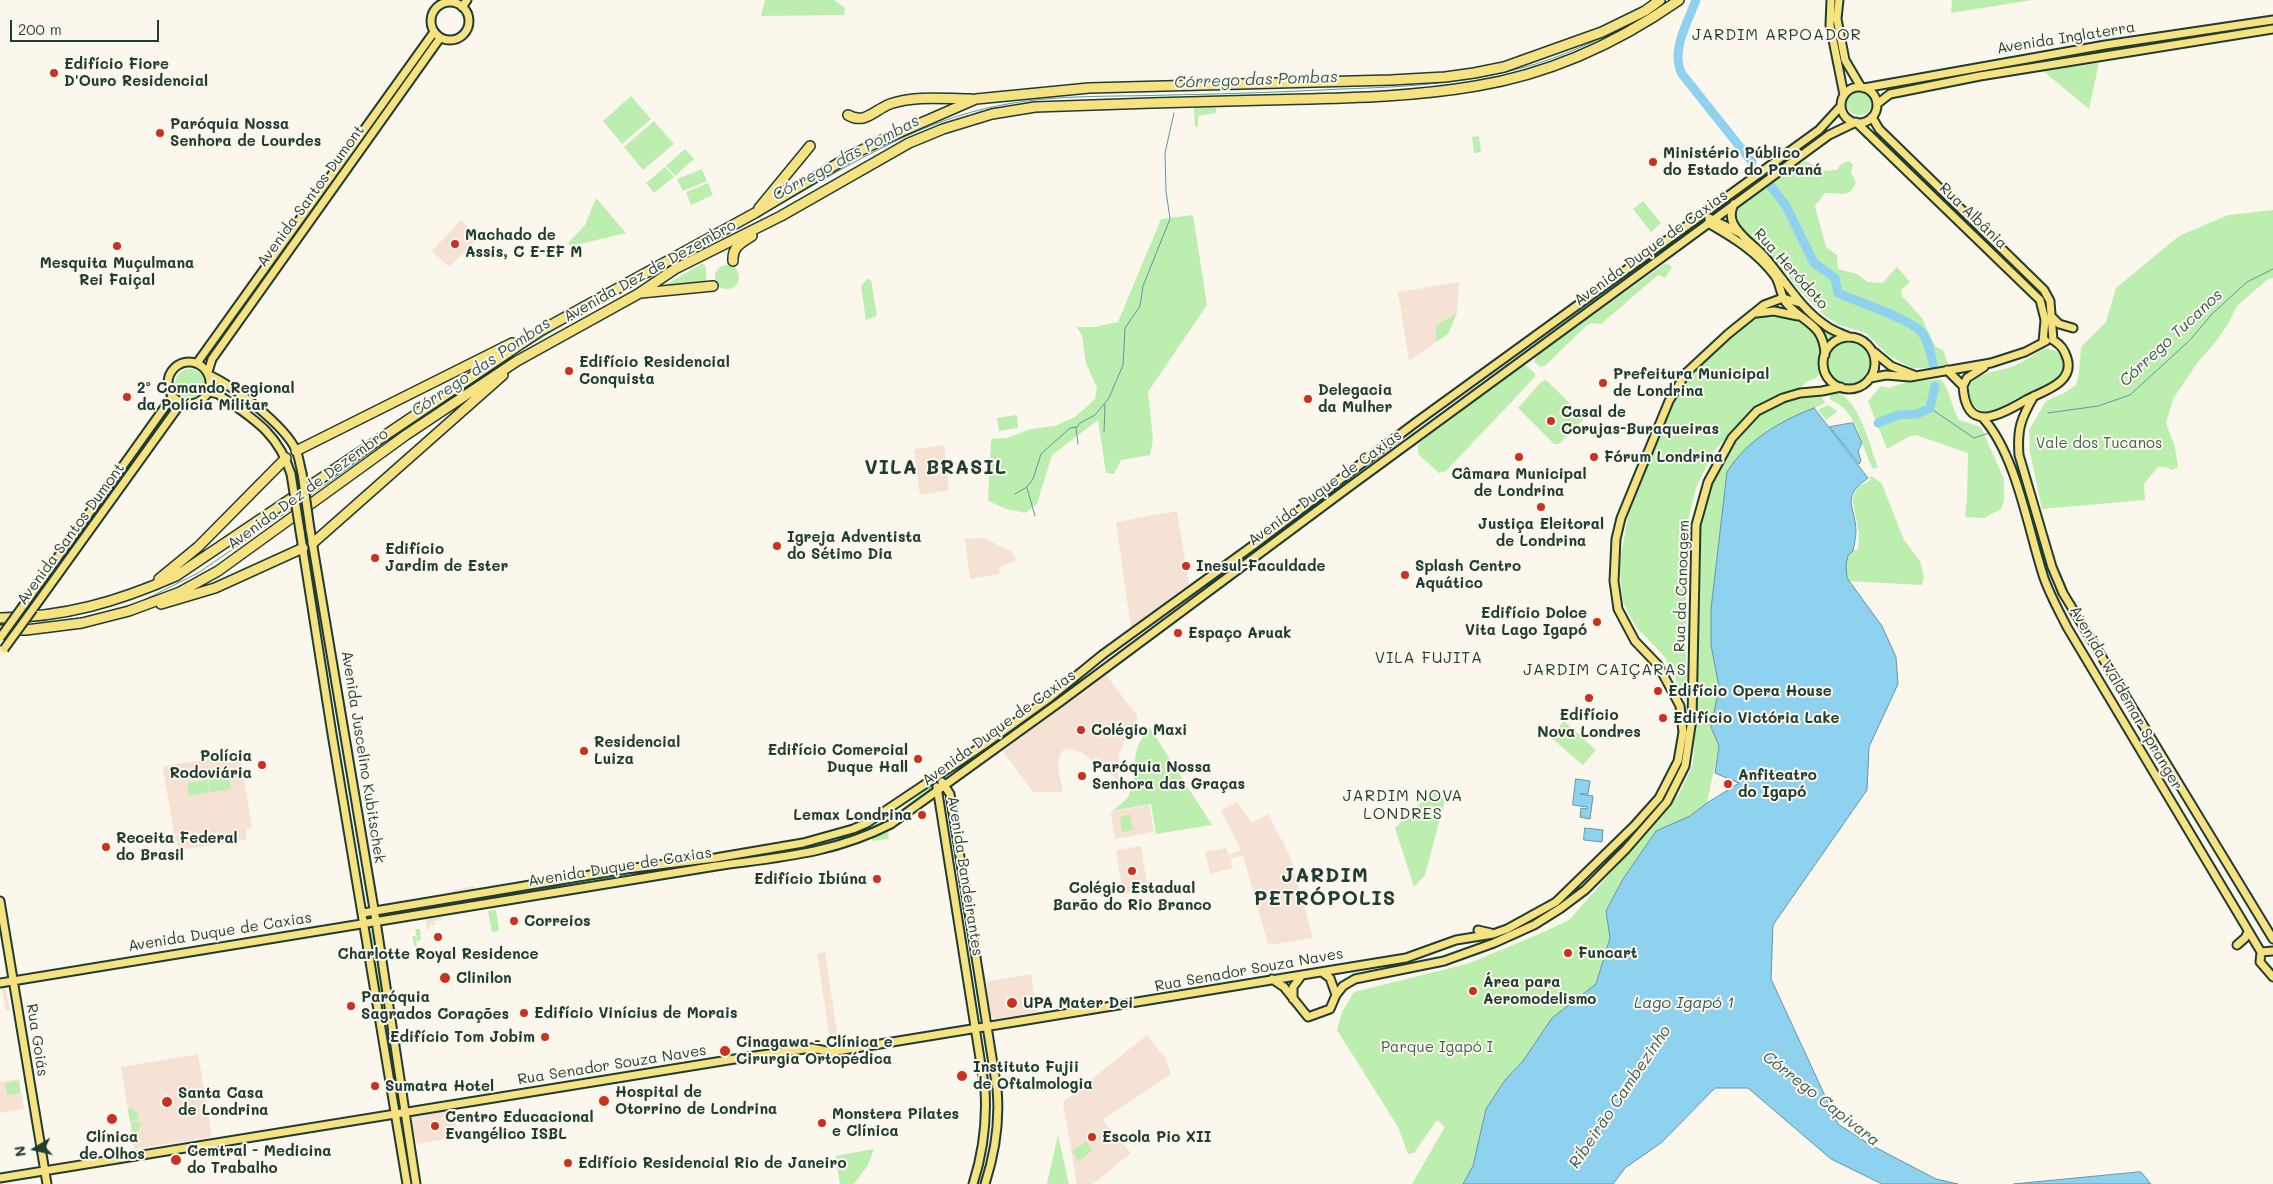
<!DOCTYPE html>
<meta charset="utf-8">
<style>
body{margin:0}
#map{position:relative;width:2273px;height:1184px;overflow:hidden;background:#fbf7ec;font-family:Mali,sans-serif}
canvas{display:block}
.north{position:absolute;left:10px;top:1124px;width:50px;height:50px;-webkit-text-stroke:4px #fbf7ec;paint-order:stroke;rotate:261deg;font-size:14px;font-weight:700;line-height:20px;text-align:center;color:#1f3d34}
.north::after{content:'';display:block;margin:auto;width:18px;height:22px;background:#1f3d34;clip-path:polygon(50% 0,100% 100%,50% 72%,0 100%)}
.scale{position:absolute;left:10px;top:20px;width:149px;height:22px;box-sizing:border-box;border:2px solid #1f3d34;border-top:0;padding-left:6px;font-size:15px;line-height:18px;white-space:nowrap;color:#1f3d34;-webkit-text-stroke:4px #fbf7ec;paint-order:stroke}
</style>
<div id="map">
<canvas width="2273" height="1184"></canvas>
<div class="north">N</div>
<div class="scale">200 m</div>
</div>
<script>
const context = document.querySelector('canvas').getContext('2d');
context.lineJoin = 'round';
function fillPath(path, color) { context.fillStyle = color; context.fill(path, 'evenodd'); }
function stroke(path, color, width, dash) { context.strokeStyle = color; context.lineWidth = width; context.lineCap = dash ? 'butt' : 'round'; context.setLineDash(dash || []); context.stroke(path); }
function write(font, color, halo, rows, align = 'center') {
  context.font = font + ' Mali,sans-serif'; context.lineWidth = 4; context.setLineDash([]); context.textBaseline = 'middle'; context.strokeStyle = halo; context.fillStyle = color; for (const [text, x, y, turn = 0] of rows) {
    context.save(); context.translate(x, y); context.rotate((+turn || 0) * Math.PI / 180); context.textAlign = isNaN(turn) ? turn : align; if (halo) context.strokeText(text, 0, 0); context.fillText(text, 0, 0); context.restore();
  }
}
const built = new Path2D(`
 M461,220L478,238L449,267L432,251Z
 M1459,282L1457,313L1436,325V342L1409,361L1398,292Z
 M944,445L949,490L920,495L914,449Z
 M1177,511L1189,585L1131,628L1116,522Z
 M983,538L1011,551L1016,560L1000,567L999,574L970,579L965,539Z
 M1103,676H1107L1138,717L1124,742L1119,754L1118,780L1081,752L1065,748L1059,756L1058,767L1063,792H1033L1003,751Z
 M240,754L252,828L247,829L246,840L179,850L177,841L175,839L163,769L165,766Z
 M1237,802L1252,823L1268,814L1290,856L1313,938L1268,945L1243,855L1231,859L1232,868L1210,874L1205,852L1226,848L1229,855L1241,850L1221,810Z
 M1149,805L1154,832L1115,839L1111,812Z
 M1141,846L1148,890L1123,894L1116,852L1118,850Z
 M475,886L476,891L453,894L452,890Z
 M441,916V920L435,921V925H430V929H427L425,918Z
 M825,952L838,1039L830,1040L817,954Z
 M1031,974L1037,1012L996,1019L990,1015L986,982Z
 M5,986L10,1010L6,1011L2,987Z
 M1147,1035L1165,1057L1171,1074L1102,1120L1131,1153L1093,1184H1077L1063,1102Z
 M198,1054L212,1137L134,1149L121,1067Z
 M19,1079L24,1109L0,1113V1082Z
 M454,1108L458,1137L416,1144L411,1115Z`);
const green = new Path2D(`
 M765,0H834L845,8L844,15L761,16Z
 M1952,0H2032L1951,13Z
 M2099,63L2089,109L2043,71Z
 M1846 102a13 13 0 1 1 26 0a13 13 0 1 1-26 0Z
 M631,96L651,119L622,144L603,121Z
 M1194,107L1216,108V113L1198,116V126L1195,127Z
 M654,121L674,144L643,170L624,147Z
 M1479,136L1481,152L1474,153L1472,137Z
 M685,149L694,159L675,176L666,166Z
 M1806,161L1823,171L1837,170L1841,164L1848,161L1853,164L1851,173L1856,182C1849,200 1840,192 1825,193L1815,206L1826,247L1837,255L1838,269L1857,274L1868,282L1882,283L1897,267L1910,282L1901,290L1902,296L1922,318L1933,342L1936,347L1943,350L1948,364L1928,368H1912L1888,355L1866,333L1839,325L1825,316L1799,290L1774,259L1740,228L1735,214L1738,206L1793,165Z
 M665,167L674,177L654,193L646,183Z
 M702,169L707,181L683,191L677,179Z
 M708,183L713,195L691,205L686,192Z
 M596,198L626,233L571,246L568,243L585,225Z
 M1643,201L1661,223L1651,232L1633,209Z
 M2273,210V278L2268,279L2237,306L2228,324L2214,344L2198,362L2173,399L2166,423L2175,447L2178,467L2173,470L2165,467H2158L2144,484L2145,500L2042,509L2030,452L2029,430L2046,401L2064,393L2076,385L2079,373L2081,347L2106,322L2116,288L2179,236L2228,215Z
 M1193,215L1207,305L1148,392L1153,439L1150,455L1121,460L1114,474L1106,473L1098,420L1052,455L1037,504L1025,513L1007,509L988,501L991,439L1007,438L1031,429L1055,426L1075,417L1095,399L1097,388L1086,363L1082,336L1077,327H1095L1118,322L1161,219Z
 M703,263L706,268V284L668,287L667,284Z
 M1666,263L1672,267L1665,278L1658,275L1601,324L1591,323L1586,326L1546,365L1540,367L1534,361L1538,354Z
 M715 277a12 12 0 1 1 24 0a12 12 0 1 1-24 0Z
 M867,279L871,280L877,316L866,320L861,286Z
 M1789,301L1797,304L1834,336L1828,340C1819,321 1800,316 1789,301Z
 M1457,313L1448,334L1436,342V325Z
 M1768,313C1808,321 1825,329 1819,374L1816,378L1806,382L1798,391L1751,412L1713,452L1696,488L1686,528V702L1665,657L1636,627L1623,602L1619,567L1628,516L1653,449L1682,384L1735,332L1757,316Z
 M1828 363a21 21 0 1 1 42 0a21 21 0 1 1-42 0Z
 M2044,348L2057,351L2065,362L2064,376C2050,386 2036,389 2021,396C2009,402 1999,410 1986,413C1977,409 1970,406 1969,395C1966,372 1999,372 2014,366C2024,361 2034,354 2044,348Z
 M1524,364L1535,373V377L1446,471L1439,473L1418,454V444Z
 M175 384a15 15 0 1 1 30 0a15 15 0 1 1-30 0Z
 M1941,379C1951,392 1951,406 1959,420L1981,427L2004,479V501L2001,509L1984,518L1965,517L1967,498L1968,453L1916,435L1910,436L1887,449L1868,401L1881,386L1889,388L1906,382Z
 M1546,380L1583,416V420L1559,444H1554L1518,408L1541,382Z
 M1836,393C1858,396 1871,449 1878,468L1873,469L1871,465C1860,443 1857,409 1830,400V395Z
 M1807,394H1820L1825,403L1768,430L1725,487L1711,609V645L1719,687L1711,727L1719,746L1707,803L1690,816L1656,831L1623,879L1606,911L1610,938L1596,984L1552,1018L1523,1061L1505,1080L1486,1109L1473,1166L1463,1184H1412L1445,1127L1437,1120L1414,1153L1408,1154L1398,1127L1337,1030L1342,1012L1354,992L1467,964L1537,935L1569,920L1669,807L1680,792L1693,764L1698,654V529L1706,493L1726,454L1746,426L1760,414L1788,399Z
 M1828,405L1836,410L1837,412L1826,420L1818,410Z
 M1017,415L1018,428L999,431L997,418Z
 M1872,476L1882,484L1904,540L1920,561L1924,577L1922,585L1848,581C1845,571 1844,560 1851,551L1858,550L1859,534L1852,498L1858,487L1871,480L1869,478Z
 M1564,721L1596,750L1583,765L1550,737Z
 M1150,728L1212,825L1156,834L1151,804L1112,811C1117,807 1126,801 1129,795C1140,768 1127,752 1150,728Z
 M229,777L231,789L210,792L209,780Z
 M208,780L209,792L189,796L187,783Z
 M935,782V789L885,825L824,847L725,863L724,859C781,850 842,846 893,815C908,805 921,793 935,782Z
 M1435,789L1445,800L1425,875L1414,887L1395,828Z
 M1130,815L1133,830L1122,832L1120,817Z
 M888,832L889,839L872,841V838Z
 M362,837L373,909L369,910L358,838Z
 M710,861L711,865L634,878L633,873Z
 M626,874L627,879L547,892L546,887Z
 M535,889V894L463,904L462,900Z
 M449,901L450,906L387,917L386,912Z
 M496,910L499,931L492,932L488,911Z
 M415,929H420L421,940L416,941L418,953H416L412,936H415L417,939Z
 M375,930L388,1015L383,1016L370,931Z
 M19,1081L20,1093L7,1095L5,1083Z
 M131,1108L137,1112L139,1119L130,1121L128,1109Z
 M137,1121L141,1124L140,1128L133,1135L131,1122Z
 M1058,1135L1069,1184H1047Z
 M1086,1141L1093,1150L1079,1161L1072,1152Z
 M874,1149L868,1165L854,1184H840L835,1156Z`);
const water = new Path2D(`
 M1814,408L1868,478C1840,498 1855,504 1856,531C1856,538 1854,545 1853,551L1848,555L1846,565L1847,578L1882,626L1896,657L1898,684L1869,747L1867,790L1773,925L1771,979L1838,1124L1869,1144L1936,1179L1958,1184H1882L1831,1159L1748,1088H1715L1661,1143L1625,1168L1613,1184H1463L1473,1166L1486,1109L1505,1080L1523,1061L1552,1018L1596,984L1610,938L1606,911L1623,879L1656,831L1690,816L1707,803L1739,783L1715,773L1719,746L1711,727L1719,687L1711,645V609L1727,472C1747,440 1780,421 1814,408Z
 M1853,423L1862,443L1858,451L1861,461L1859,464L1830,427Z
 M1576,779L1590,781L1588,794H1580L1593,796L1590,819L1580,817L1581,808L1587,809V807L1573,805Z
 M1585,828L1603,830L1602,842L1584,840Z
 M2141,1172L2151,1184H2014Z`);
const stream = new Path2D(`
 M761,215C837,173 914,121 1002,105C1057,94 1114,97 1170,95C1227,94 1285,92 1342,89C1402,87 1460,84 1518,69C1565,57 1609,35 1651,13
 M500,363L575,317
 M1930,408L1974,438L1989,433
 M2048,413L2098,406L2130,395L2190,340L2212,314L2247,282L2273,269
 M1076,427L1078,444
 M1104,432L1105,405
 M1027,488L1035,516
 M1015,494L1027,487L1033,479L1041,454L1070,428L1077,427L1080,423L1095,415L1109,398L1123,365L1125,328L1140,306L1143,286L1170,219L1166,191L1165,153L1174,113
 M309,496L451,396
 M146,599L198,573L294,507`);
const river = new Path2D(`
 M1696,0C1688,22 1670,51 1682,74L1752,162
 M1770,185L1786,206L1814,263L1835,278L1838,293C1857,302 1912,319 1923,334C1929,343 1931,354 1933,364
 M1878,423L1898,415L1917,414L1930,408L1935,386`);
const major = new Path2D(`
 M1831,0L1830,25L1844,95
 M1839,0L1837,19L1845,60L1861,87
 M431 21a19 19 0 1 1 38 0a19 19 0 1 1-38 0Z
 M462,7L467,0
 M1841 105a18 18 0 1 1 36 0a18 18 0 1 1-36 0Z
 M1864,88L2105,45L2273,20
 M1877,104L1890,94L1980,76L2273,29
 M1872,117L1879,129L2044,290L2050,301L2053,340
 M1734,204C1731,210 1730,216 1733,223C1740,237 1754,245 1764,256C1784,279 1799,307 1825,325C1832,331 1841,333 1849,337
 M1709,218L1740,233
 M1708,223C1734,238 1757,252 1775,276C1781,285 1780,296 1787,304C1804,323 1824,324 1825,355
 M1757,313L1774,311L1798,316
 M2053,318L2059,324L2073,328
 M1823 363a26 26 0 1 1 52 0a26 26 0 1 1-52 0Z
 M1874,352L1891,366L1914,375
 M168 383a21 21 0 1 1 42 0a21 21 0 1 1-42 0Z
 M197,363L434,32
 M1947,370L1963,386C1966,434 1999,416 2026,400C2043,391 2075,383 2067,358C2064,349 2061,345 2053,340
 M208,372L212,359L440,38
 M209,375C235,387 284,425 296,450C299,457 300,466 302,473
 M1870,378L1886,375L1910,377L1991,363L2025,352L2046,341
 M1963,386L1967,378L1984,367
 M209,392L218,394C252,418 278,432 291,474
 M2034,396C2021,418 2017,429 2019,455L2052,567L2063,593L2273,939
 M1983,418C2017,456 2028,530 2044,578C2050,595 2059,611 2067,627L2261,952L2260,962L2273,977
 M310,529L376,921L416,1184
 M300,531L332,734L407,1184
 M23,606L172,397
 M33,609L181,403
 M942,782L950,794L997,1089C1000,1121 995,1153 985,1184
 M937,787L985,1090C987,1123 983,1153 973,1184
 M0,901L47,1184
 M363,913L626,869L715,858L803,843L853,829L867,823L988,742L1048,699L1102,655L1255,544L1415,423L1819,130L1841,106
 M1478,930L1491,933
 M2237,945L2245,938L2248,932
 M2261,952L2273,951
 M1322,972L1330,978L1336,995
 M1272,979L1284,987L1308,1017L1330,1009L1336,995L1343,986L1355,979L1444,961L1494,943L1534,925L1561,908L1585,890L1626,849L1667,802L1685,766L1692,719L1696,525L1708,482L1732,438L1757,411L1783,398L1800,393L1822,391L1841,387
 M0,983L716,866C780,857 832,854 891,824L1060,702L1349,487L1829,135L1856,122L2040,300L2045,320L2043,342
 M1293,999V987L1302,975
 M0,1178L747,1057L812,1048L831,1052L1406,958L1456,940L1493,934L1507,929L1556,902L1634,826L1659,798L1678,761L1683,732L1680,706L1658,665L1635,641L1618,609L1614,581L1616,539L1621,518L1669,401L1686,373L1728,334L1764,305L1783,298L1800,303`);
const highway = new Path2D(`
 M848,115C865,125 874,110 890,104C915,95 945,99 971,99
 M759,208L810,146
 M733,261C732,247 741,243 752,236
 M641,293L713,286
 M296,451L512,343
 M313,543L503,375
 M159,579L198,547L286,458
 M161,604L215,588L303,548
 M0,618C65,617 117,602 176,576L540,331L755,213L852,155L882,140L976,99L1089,88L1391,80L1445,77L1474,73L1504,67L1602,32L1645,11L1660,0
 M0,630H26L82,623L129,611L180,592L218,571L406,435L517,361L638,294L675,269L781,216L909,143L943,129L992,114L1035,107C1112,104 1188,102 1265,100C1335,98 1406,98 1476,86C1549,74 1619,42 1679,0`);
const majorBridge = new Path2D(`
 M302,473L310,529
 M291,474L300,531
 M0,638L23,606
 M4,649L33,609`);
const markers = [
 [54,73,5,"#c8321e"],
 [160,133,5,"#c8321e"],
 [1653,162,5,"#c8321e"],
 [455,244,5,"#c8321e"],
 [117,246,5,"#c8321e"],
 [569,371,5,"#c8321e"],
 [1603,383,5,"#c8321e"],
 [127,397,5,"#c8321e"],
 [1308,399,5,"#c8321e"],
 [1551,421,5,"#c8321e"],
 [1519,457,5,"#c8321e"],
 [1594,457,5,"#c8321e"],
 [1541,507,5,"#c8321e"],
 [777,546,5,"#c8321e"],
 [375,558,5,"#c8321e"],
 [1186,566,5,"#c8321e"],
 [1405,575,5,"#c8321e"],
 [1597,622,5,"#c8321e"],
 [1178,633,5,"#c8321e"],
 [1658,691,5,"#c8321e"],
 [1589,698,5,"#c8321e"],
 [1663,718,5,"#c8321e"],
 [1081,730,5,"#c8321e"],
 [584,751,5,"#c8321e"],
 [918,759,5,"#c8321e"],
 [262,765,5,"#c8321e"],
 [1082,776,5,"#c8321e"],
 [1728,784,5,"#c8321e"],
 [922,815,5,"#c8321e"],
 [106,847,5,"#c8321e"],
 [1132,871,5,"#c8321e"],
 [877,879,5,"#c8321e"],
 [514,921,5,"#c8321e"],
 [438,937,5,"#c8321e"],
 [1568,953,5,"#c8321e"],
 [445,978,6,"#c8321e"],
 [1473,991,5,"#c8321e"],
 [1012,1003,6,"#c8321e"],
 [351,1006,5,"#c8321e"],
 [524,1013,5,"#c8321e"],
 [545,1037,5,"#c8321e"],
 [725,1051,6,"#c8321e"],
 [962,1076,6,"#c8321e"],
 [375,1086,5,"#c8321e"],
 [604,1101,6,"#c8321e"],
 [167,1102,6,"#c8321e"],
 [112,1119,6,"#c8321e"],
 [822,1123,5,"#c8321e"],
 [435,1126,5,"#c8321e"],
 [1092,1137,5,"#c8321e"],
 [176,1160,6,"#c8321e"],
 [568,1163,5,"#c8321e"]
];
const streetNames = [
 ["Avenida Inglaterra",2066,38,-9],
 ["Avenida Santos Dumont",311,196,-54],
 ["Rua Albânia",1973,216,44],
 ["Avenida Duque de Caxias",1651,248,-36],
 ["Rua Heródoto",1791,269,48],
 ["Avenida Dez de Dezembro",650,271,-29],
 ["Avenida Duque de Caxias",1325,488,-36],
 ["Avenida Dez de Dezembro",308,489,-36],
 ["Avenida Santos Dumont",71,534,-54],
 ["Rua da Canoagem",1682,586,-88],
 ["Avenida Waldemar Spranger",2126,698,60],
 ["Avenida Duque de Caxias",999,728,-36],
 ["Avenida Juscelino Kubitschek",363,757,81],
 ["Avenida Duque de Caxias",620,867,-9],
 ["Avenida Bandeirantes",965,876,81],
 ["Avenida Duque de Caxias",220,932,-9],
 ["Rua Senador Souza Naves",1249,970,-10],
 ["Rua Goiás",37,1040,81],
 ["Rua Senador Souza Naves",612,1065,-9]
];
const poiNames = [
 ["Edifício Fiore",64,64],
 ["D'Ouro Residencial",64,81],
 ["Paróquia Nossa",170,124],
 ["Senhora de Lourdes",170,141],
 ["Ministério Público",1663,153],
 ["do Estado do Paraná",1663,170],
 ["Machado de",465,235],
 ["Assis, C E-EF M",465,252],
 ["Mesquita Muçulmana",117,263,"center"],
 ["Rei Faiçal",117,280,"center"],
 ["Edifício Residencial",579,362],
 ["Conquista",579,379],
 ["Prefeitura Municipal",1613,374],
 ["de Londrina",1613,391],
 ["2º Comando Regional",137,388],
 ["da Polícia Militar",137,405],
 ["Delegacia",1318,390],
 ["da Mulher",1318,407],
 ["Casal de",1561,412],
 ["Corujas-Buraqueiras",1561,429],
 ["Fórum Londrina",1604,457],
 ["Câmara Municipal",1519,474,"center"],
 ["de Londrina",1519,491,"center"],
 ["Justiça Eleitoral",1541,524,"center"],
 ["de Londrina",1541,541,"center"],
 ["Igreja Adventista",787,537],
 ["do Sétimo Dia",787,554],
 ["Edifício",385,549],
 ["Jardim de Ester",385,566],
 ["Inesul-Faculdade",1196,566],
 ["Splash Centro",1415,566],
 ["Aquático",1415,583],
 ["Edifício Dolce",1587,613,"right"],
 ["Vita Lago Igapó",1587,630,"right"],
 ["Espaço Aruak",1188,633],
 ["Edifício Opera House",1668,691],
 ["Edifício",1589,715,"center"],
 ["Nova Londres",1589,732,"center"],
 ["Edifício Victória Lake",1673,718],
 ["Colégio Maxi",1091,730],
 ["Residencial",594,742],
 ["Luiza",594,759],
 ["Edifício Comercial",908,750,"right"],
 ["Duque Hall",908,767,"right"],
 ["Polícia",252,756,"right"],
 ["Rodoviária",252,773,"right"],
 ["Paróquia Nossa",1092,767],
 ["Senhora das Graças",1092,784],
 ["Anfiteatro",1738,775],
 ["do Igapó",1738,792],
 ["Lemax Londrina",912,815,"right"],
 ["Receita Federal",116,838],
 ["do Brasil",116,855],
 ["Edifício Ibiúna",867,879,"right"],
 ["Colégio Estadual",1132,888,"center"],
 ["Barão do Rio Branco",1132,905,"center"],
 ["Correios",524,921],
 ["Funcart",1578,953],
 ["Charlotte Royal Residence",438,954,"center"],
 ["Clinilon",456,978],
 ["Área para",1483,982],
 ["Aeromodelismo",1483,999],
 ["Paróquia",361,997],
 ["Sagrados Corações",361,1014],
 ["UPA Mater Dei",1023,1003],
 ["Edifício Vinícius de Morais",534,1013],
 ["Edifício Tom Jobim",535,1037,"right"],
 ["Cinagawa - Clínica e",736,1042],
 ["Cirurgia Ortopédica",736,1059],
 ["Instituto Fujii",973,1067],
 ["de Oftalmologia",973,1084],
 ["Sumatra Hotel",385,1086],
 ["Hospital de",615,1092],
 ["Otorrino de Londrina",615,1109],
 ["Santa Casa",178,1093],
 ["de Londrina",178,1110],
 ["Monstera Pilates",832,1114],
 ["e Clínica",832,1131],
 ["Centro Educacional",445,1117],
 ["Evangélico ISBL",445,1134],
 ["Clínica",112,1137,"center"],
 ["de Olhos",112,1154,"center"],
 ["Escola Pio XII",1102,1137],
 ["Cemtral - Medicina",187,1151],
 ["do Trabalho",187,1168],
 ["Edifício Residencial Rio de Janeiro",578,1163]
];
const parkNames = [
 ["Vale dos Tucanos",2099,443],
 ["Parque Igapó I",1437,1047]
];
const neighbourhoodNames = [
 ["JARDIM ARPOADOR",1777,35],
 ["VILA FUJITA",1429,658],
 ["JARDIM CAIÇARAS",1605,670],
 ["JARDIM NOVA",1403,796],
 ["LONDRES",1403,814]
];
const waterNames = [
 ["Córrego das Pombas",1256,80,-2],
 ["Córrego das Pombas",846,158,-28],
 ["Córrego Tucanos",2171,338,-43],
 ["Córrego das Pombas",481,367,-34],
 ["Lago Igapó 1",1684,1003],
 ["Ribeirão Cambezinho",1620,1097,-56],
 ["Córrego Capivara",1821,1099,38]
];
const districtNames = [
 ["VILA BRASIL",936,468],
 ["JARDIM",1325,876],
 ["PETRÓPOLIS",1325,899]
];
fillPath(built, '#f5e2d5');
fillPath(green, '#bbeeaf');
fillPath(water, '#8ed2f0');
stroke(water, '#6296a5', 1);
stroke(stream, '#6296a5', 1);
stroke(river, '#8ed2f0', 9);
stroke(major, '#1f3d34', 11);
stroke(highway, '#1f3d34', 12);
stroke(major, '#f6e281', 7);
stroke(highway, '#f6e281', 9);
stroke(majorBridge, '#1f3d34', 11, []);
stroke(majorBridge, '#f6e281', 7);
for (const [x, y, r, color] of markers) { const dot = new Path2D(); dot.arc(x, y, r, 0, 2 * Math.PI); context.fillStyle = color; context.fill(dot); stroke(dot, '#fbf7ec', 2); }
write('15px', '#1f3d34', '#fbf7ec', streetNames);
write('bold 15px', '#1f3d34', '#fbf7ec', poiNames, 'left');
write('15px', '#3e604d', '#fbf7ec', parkNames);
context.letterSpacing = '1px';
write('16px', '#1f3d34', '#fbf7ec', neighbourhoodNames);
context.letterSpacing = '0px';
write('italic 16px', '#355b5a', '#fbf7ec', waterNames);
context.letterSpacing = '1px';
write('bold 20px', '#1f3d34', '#fbf7ec', districtNames);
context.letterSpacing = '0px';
</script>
